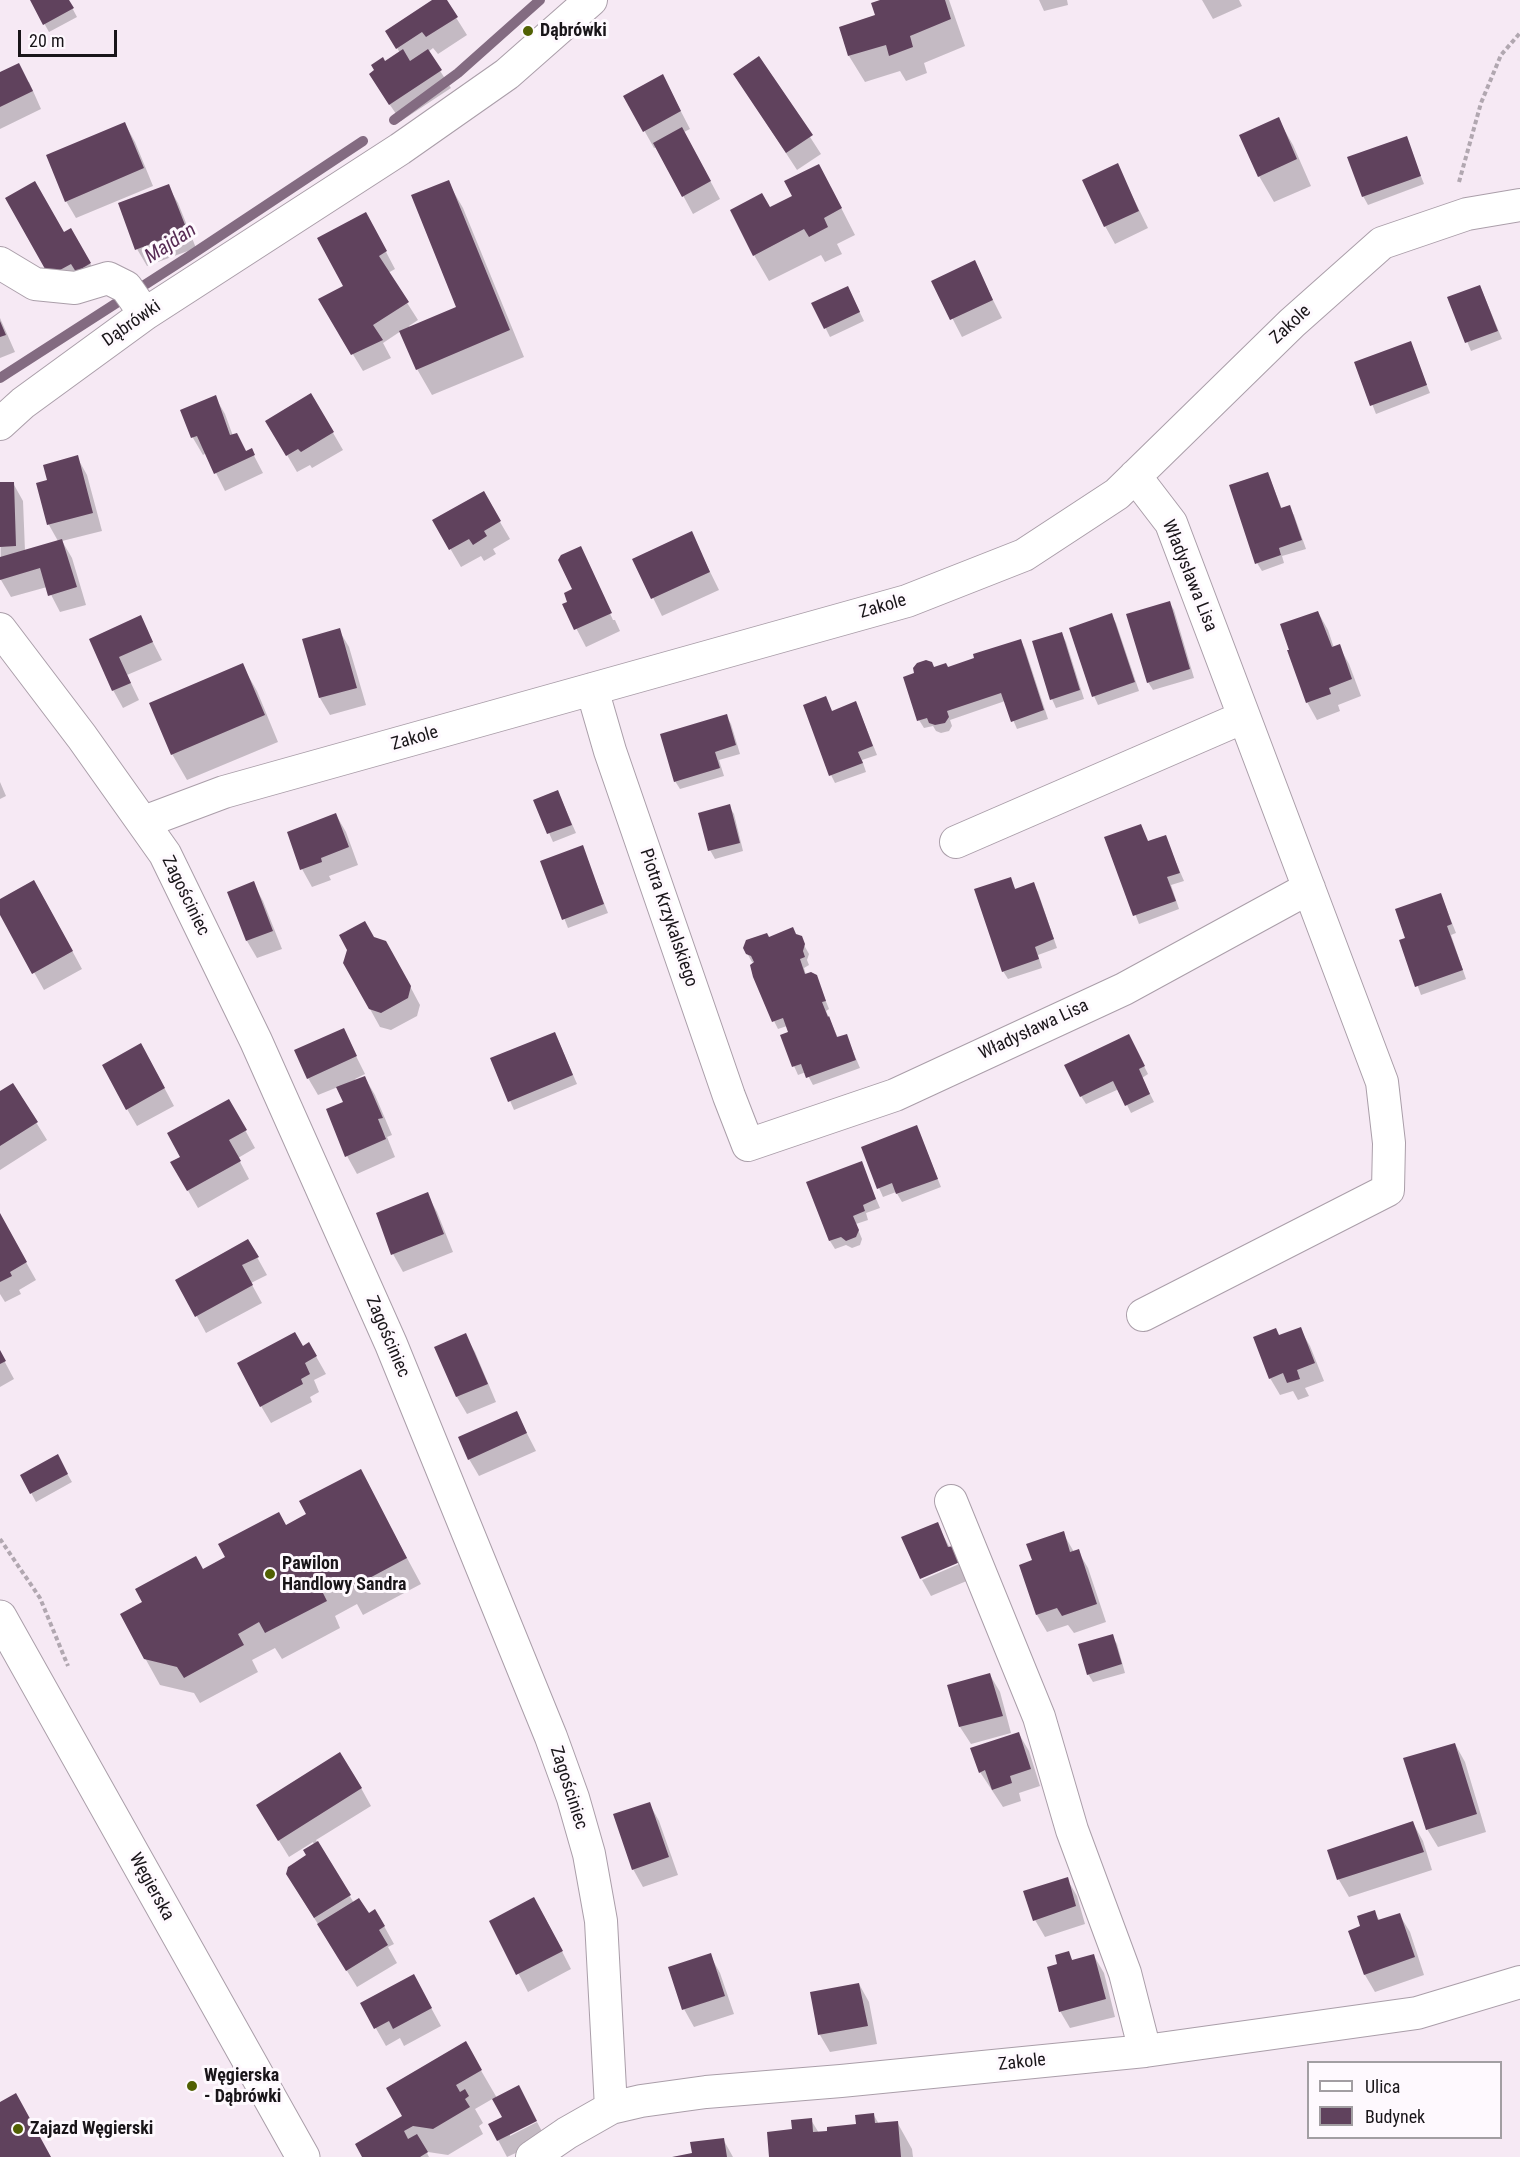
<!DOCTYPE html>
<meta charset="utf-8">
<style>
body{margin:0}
#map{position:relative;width:1520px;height:2157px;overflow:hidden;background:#f6e9f4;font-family:"Roboto Condensed",sans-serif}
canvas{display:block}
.legend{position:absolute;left:1307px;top:2061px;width:195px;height:78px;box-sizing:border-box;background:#fef9fe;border:2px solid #a29ea2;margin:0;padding:8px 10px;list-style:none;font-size:18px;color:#191519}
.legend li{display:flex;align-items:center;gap:12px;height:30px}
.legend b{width:30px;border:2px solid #a29ea2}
.scale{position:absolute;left:18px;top:30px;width:99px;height:27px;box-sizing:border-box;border:3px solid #191519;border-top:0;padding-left:8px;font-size:18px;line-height:21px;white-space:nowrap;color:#191519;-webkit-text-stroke:4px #fef9fe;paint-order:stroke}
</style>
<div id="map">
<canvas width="1520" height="2157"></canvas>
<ul class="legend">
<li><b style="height:8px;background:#fff"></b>Ulica</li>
<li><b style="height:16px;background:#60425d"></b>Budynek</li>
</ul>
<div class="scale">20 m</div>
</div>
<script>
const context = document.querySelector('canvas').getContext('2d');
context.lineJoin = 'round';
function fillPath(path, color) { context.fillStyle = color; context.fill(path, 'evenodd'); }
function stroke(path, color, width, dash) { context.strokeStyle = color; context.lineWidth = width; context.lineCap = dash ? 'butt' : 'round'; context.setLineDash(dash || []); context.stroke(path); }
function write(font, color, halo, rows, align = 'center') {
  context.font = font + ' "Roboto Condensed",sans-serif'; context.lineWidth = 6; context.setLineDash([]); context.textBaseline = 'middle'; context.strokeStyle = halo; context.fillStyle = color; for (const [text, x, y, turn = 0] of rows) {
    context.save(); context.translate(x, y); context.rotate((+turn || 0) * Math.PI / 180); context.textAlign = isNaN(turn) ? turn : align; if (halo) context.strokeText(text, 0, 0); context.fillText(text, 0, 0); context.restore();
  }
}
const shadow = new Path2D(`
 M31,0H68L77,17L49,32Z
 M435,0H445L467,35L438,54L433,48L428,52L451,88L401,121L381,92L385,63L400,53L387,31Z
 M885,0H949L965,46L924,63L927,73L906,81L900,71L865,82L849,56Z
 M1039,0H1067L1068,5L1044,11Z
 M1202,0H1239L1242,6L1213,19Z
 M759,58L821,154L797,170L735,75Z
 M0,74L29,82L41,109L0,129Z
 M672,94L690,129L684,132L720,199L693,214L657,147L654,148L625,96Z
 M1278,119L1293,145L1311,186L1274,202L1259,176Z
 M125,124L135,142L153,186L76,218L66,201Z
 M1406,138L1424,184L1368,205L1363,196Z
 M1117,165L1148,228L1115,244L1105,226Z
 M448,182L463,208L524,357L432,395L417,369L401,331L383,343L391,358L363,371L320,300L345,287L375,231L395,269L388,273L418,320L409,326L410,328L458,307Z
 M168,186L178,203L196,248L147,266L137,249Z
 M833,192L855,235L837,244L842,254L825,262L821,255L769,281L754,255L770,209Z
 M71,230L95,272L55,283L64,234Z
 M974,262L1002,318L962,337L933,281Z
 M1480,286L1502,339L1471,351L1449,298Z
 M852,296L864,321L830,337L813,303Z
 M0,318L15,352L0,358Z
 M1410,343L1430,393L1376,414L1356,363Z
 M311,395L343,450L312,468L310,465L297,472L267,421Z
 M215,397L225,414L233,436L246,452L251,450L263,473L225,491L206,453L203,455L193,438L182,411Z
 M77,457L87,475L102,531L62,541L72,558L86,605L60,612L47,587L11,597L1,580L0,484L13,483L23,501L25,551L58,541L49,525L38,484L49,481Z
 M1268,474L1282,509L1289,507L1294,515L1306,549L1282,556L1284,563L1262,571L1257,563Z
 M483,493L510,539L493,549L496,554L484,561L481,556L461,567L434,521Z
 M691,533L719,590L662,616L634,559Z
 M580,548L589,564H587L613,620H615L620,631L586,647L564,605L569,602L574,590Z
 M1169,602L1174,610L1194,678L1153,690L1148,682Z
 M1318,612L1328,630L1334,648L1339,646L1349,664L1361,696L1338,705L1340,711L1317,720L1307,702Z
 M1111,615L1116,623L1139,691L1098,705L1094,696Z
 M140,617L162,660L127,675L139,700L123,708L113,690L91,640Z
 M339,630L349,647L366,705L330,715L320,698L304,640Z
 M1062,634L1066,642L1084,699L1056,708L1052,699Z
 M1021,641L1025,649L1048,719L1017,729L1005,701L950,720L952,726L949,731L941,733L936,731L933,726L924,728L919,720L934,668L948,669Z
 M242,665L257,691L278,742L187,780L172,754Z
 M856,703L877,755L862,760L866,772L835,783L831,775L832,712Z
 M726,716L731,724L740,754L719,760L724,776L680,789L675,781Z
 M0,782L6,796L0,799Z
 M558,792L576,833L553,842L535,801Z
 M729,806L734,814L743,851L715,859L710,850Z
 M336,815L346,832L358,865L329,876L331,880L312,887L302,869Z
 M1165,837L1184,881L1171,885L1179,909L1139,924L1106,838L1148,843Z
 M582,847L608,913L568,928L542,862Z
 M1010,879L1016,890L1033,884L1038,892L1057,948L1038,955L1042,968L1008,979L1003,971Z
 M253,883L263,901L282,949L257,958L247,941Z
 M1441,895L1456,933L1451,935L1466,979L1421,995L1401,941L1407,939Z
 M44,899L82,969L44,990L0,912V900Z
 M796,935L800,938L809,954L807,960L809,965L804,968L806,975L816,976L829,1009L826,1011L838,1038L846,1035L860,1068L813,1085L806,1072L798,1075L794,1066L782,1035L789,1032L787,1026L778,1029L774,1021L755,963L752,962L747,953L769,939Z
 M374,938L396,960L420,1005L417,1016L391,1030L380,1027L370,1009Z
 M343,1030L365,1074L355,1079L356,1081L365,1078L375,1095L392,1135L387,1137L395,1157L357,1174L347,1156L345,1103L338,1087L318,1095L308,1078Z
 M555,1033L577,1084L514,1110L492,1059Z
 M1133,1044L1148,1074L1142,1078L1154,1102L1131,1113L1119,1089L1086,1104L1081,1096Z
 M151,1063L174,1106L137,1126L127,1109Z
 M13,1085L47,1140L0,1170V1093Z
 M229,1101L255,1148L238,1158L249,1179L198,1208L172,1163L182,1157Z
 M917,1127L941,1187L902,1202L896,1192L883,1197L879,1188Z
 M861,1163L880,1208L866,1213L868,1220L856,1224L862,1239L860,1245L852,1248L846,1245L835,1249L830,1241Z
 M427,1194L437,1212L453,1252L403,1272L393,1254Z
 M0,1216L36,1280L19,1290L21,1294L5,1302L0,1294Z
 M248,1241L267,1275L251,1283L262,1303L206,1333L177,1280Z
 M1300,1329L1310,1346L1324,1381L1305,1388L1309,1396L1298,1400L1293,1391L1280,1395L1270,1378L1280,1336Z
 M465,1335L475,1352L496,1402L467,1414L457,1397L436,1347Z
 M309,1344L326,1374L314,1380L319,1392L310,1397L312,1402L271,1423L261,1406L302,1347Z
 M0,1353L14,1379L0,1387Z
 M516,1412L536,1451L479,1476L469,1459Z
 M57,1456L72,1482L36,1502L22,1476Z
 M360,1471L421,1584L363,1615L357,1604L335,1616L340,1628L282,1659L275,1648L252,1660L258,1672L200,1703L194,1693L160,1685L145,1658L203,1571L308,1515Z
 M937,1524L950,1548L952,1547L969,1580L931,1596L922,1580L959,1564V1561L921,1577Z
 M1063,1533L1074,1552L1078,1551L1088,1568L1106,1622L1074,1633L1068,1625L1047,1632L1037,1615L1021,1566L1034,1561Z
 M1112,1636L1117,1644L1125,1673L1093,1682L1088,1674Z
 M990,1675L1000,1692L1011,1733L971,1744L960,1727L949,1686Z
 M1019,1734L1029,1751L1040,1786L1019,1793L1021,1801L1003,1807L980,1772Z
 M1455,1744L1465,1762L1486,1832L1438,1847L1427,1829Z
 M361,1788L371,1806L316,1840L354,1903L384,1926L394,1944L388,1947L397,1963L357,1987L298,1892L308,1856L314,1845L313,1842L289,1857L268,1823Z
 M649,1803L659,1821L678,1875L643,1887L633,1869Z
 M1413,1823L1423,1841L1432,1870L1349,1897L1339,1880L1329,1851Z
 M1067,1879L1077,1896L1085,1924L1045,1937L1035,1920Z
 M1374,1912L1380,1921L1399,1914L1410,1932L1424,1975L1375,1992L1365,1975L1362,1927Z
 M544,1916L571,1969L528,1992L491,1921Z
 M1068,1953L1073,1962L1094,1956L1104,1973L1115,2017L1070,2028L1060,2011L1059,1966Z
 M710,1955L720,1973L734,2014L694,2027L684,2009Z
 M859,1984L869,2002L877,2044L830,2052L820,2035Z
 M423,1993L441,2026L404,2046L400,2038L386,2046L362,2004Z
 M465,2043L497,2098L510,2133V2136L537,2122L546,2139L507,2157L490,2125L504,2118L494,2098L475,2109L483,2123L479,2126L483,2134L448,2155L428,2152L427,2153L429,2157H364L405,2116Z
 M873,2114L879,2124L897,2122L912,2149L913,2157H770L793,2130L811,2120L819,2133L858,2126Z
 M723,2139L733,2157H673L693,2154Z`);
const stream = new Path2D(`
 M394,120L458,73L540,0
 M0,378L188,257L363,141`);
const building = new Path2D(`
 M30,0H69L74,8L43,25Z
 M432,0H447L458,17L426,37L422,32L396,49L385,31Z
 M880,0H945L951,19L910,36L913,47L889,56L886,45L848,56L839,27L875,15L871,3Z
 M403,49L410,61L428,49L442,70L389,105L369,74L374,70L371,65L383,57L385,61Z
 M759,56L813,135L786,153L733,74Z
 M19,63L33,91L0,107V72Z
 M663,74L681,111L643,132L623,96Z
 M1279,117L1297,159L1258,177L1239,135Z
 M125,122L144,168L65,202L46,155Z
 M682,127L711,181L682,197L653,143Z
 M1407,136L1421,176L1362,197L1347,157Z
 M1118,163L1139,211L1104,227L1082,180Z
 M819,164L842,208L824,218L828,227L809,237L804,229L753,256L730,210L762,193L770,207L792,196L784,181Z
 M449,180L510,330L416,370L399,331L456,307L411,195Z
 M35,181L64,232L71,228L91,263L76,272L71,264L49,276L5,198Z
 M169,184L187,230L135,250L118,203Z
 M366,212L387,251L379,256L409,302L373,325L383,340L351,355L318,299L343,286L317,238Z
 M975,260L993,300L950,320L931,281Z
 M1480,285L1498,331L1465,343L1447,297Z
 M848,286L860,312L824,329L811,303Z
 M0,321L6,335L0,337Z
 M1411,341L1427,385L1370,406L1354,362Z
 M311,393L334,432L301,452L298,449L286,456L265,421Z
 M216,395L230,435L237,433L246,451L252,448L255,455L214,474L197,436L191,438L180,410Z
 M78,455L93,513L47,525L36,483L47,480L43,465Z
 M1268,472L1281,508L1290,505L1302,540L1279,548L1281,555L1255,564L1229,485Z
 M0,482H14L16,546L0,547Z
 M484,491L501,521L484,531L487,536L473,545L469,539L449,550L432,520Z
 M692,531L710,572L651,599L632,559Z
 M62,539L77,587L48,596L40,568L0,580V557Z
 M581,546L612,613L574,630L562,604L567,602L564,593L572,589L558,560L561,555Z
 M1170,601L1190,669L1147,683L1126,614Z
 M1318,611L1332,647L1340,644L1352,679L1329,688L1331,694L1306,703L1287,650H1289L1280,624Z
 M1112,613L1135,682L1092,697L1069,628Z
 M141,615L153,642L119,657L131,683L112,691L89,639Z
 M340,628L357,688L319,698L302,639Z
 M1062,632L1080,690L1050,700L1032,641Z
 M1021,639L1044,710L1011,722L1001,693L947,711L949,717L945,723L935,725L929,723L927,718L917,721L903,677L914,673L913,668L917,663L926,660L932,662L934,667L946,663L948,667L974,658L973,654Z
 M243,663L265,715L171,755L149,703Z
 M826,696L832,711L856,701L873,746L858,752L863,763L829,776L803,705Z
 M727,714L736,745L715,752L720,768L674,782L660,734Z
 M558,790L572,825L547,834L533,800Z
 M730,804L740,843L708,851L698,813Z
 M336,813L349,847L321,858L322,862L300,870L287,832Z
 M1141,824L1148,841L1166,835L1180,873L1167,877L1176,901L1133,916L1104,837Z
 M583,845L604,904L562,920L540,861Z
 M1011,877L1015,889L1034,882L1054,939L1035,947L1039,959L1002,972L974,889Z
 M34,880L73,951L32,974L0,915V899Z
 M254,881L273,931L246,941L227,892Z
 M1441,893L1452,924L1447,926L1463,970L1415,987L1399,940L1405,938L1395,909Z
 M365,921L374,937L386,941L411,986L408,998L381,1013L369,1009L343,963L347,950L339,935Z
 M793,927L796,934L802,936L805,944L803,951L805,957L800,959L805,974L811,972L817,975L826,1001L822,1002L828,1017L829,1016L837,1037L847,1034L856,1060L806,1078L801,1064L792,1067L780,1035L788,1032L783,1018L772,1022L753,977L750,965L754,962L751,956L746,954L743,948L746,940L767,933L769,937Z
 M344,1028L357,1056L307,1079L294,1050Z
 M555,1032L573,1075L508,1102L490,1058Z
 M1129,1034L1145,1066L1139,1069L1150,1094L1125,1106L1113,1081L1080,1097L1064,1065Z
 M141,1043L165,1088L126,1110L102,1065Z
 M365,1076L383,1118L378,1119L386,1139L345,1157L326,1109L343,1102L336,1087Z
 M13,1083L38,1122L0,1146V1091Z
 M229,1099L247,1130L229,1140L241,1161L187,1191L170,1162L180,1157L167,1133Z
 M917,1125L938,1179L896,1194L892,1183L877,1189L861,1147Z
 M862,1161L876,1199L863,1205L865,1211L853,1216L859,1230L856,1237L846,1241L841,1237L829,1241L806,1182Z
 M428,1192L444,1234L391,1255L376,1213Z
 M0,1213L27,1262L10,1272L12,1276L0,1282Z
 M248,1239L259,1257L242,1265L253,1285L195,1317L175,1280Z
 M1301,1327L1315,1363L1297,1370L1300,1379L1287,1383L1283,1373L1269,1379L1253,1337L1276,1328L1279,1335Z
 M295,1332L303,1346L309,1342L317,1356L305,1363L310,1374L301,1379L303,1384L260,1407L237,1363Z
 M466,1333L488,1384L456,1397L434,1347Z
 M0,1350L6,1361L0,1364Z
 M517,1411L527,1433L468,1460L458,1437Z
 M58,1454L68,1474L30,1494L20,1475Z
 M361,1469L407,1558L347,1590L341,1579L321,1589L327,1601L265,1633L259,1622L238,1634L244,1645L184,1678L177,1667L144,1659L120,1614L142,1602L135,1589L196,1556L203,1569L225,1557L218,1544L279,1512L286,1525L306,1514L299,1501Z
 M938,1522L948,1547L953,1546L960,1562L920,1579L901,1537Z
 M1064,1531L1070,1552L1079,1549L1097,1604L1062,1616L1057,1608L1036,1615L1019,1565L1032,1560L1026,1544Z
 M1113,1634L1122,1664L1087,1675L1078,1644Z
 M990,1673L1003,1716L959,1727L947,1685Z
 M1019,1732L1031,1769L1010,1776L1012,1783L992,1790L985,1770L979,1773L970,1748Z
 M1455,1743L1477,1814L1426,1830L1403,1758Z
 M340,1752L362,1788L278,1841L256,1805Z
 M650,1802L669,1857L632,1870L613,1814Z
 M1413,1821L1424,1852L1337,1880L1327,1850Z
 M318,1841L351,1895L314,1918L286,1874L288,1867L306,1855L303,1850Z
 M1068,1877L1076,1906L1033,1921L1023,1891Z
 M534,1897L563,1951L516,1975L489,1921Z
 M359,1898L369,1913L375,1909L385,1926L379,1930L388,1945L346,1971L317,1924Z
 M1375,1910L1378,1920L1400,1913L1415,1957L1364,1975L1348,1931L1360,1926L1357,1916Z
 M1069,1951L1072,1960L1094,1954L1106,1999L1059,2012L1047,1967L1057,1964L1055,1955Z
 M711,1953L725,1996L682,2010L668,1967Z
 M414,1974L432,2008L393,2029L389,2021L374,2029L360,2003Z
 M859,1983L868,2026L818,2035L810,1992Z
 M466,2041L482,2070L456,2085L460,2092L465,2089L469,2096L465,2099L470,2107L433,2129L413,2126L404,2131L408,2139L417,2134L428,2152L420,2157H362L355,2144L402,2116L386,2088Z
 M519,2085L537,2121L497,2141L488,2124L502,2117L492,2099Z
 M16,2093L51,2157H0V2102Z
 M874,2113L875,2123L898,2121L901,2157H769L767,2132L792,2129L791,2120L812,2118L813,2132L827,2131V2127L856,2124L855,2115Z
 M724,2138L727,2157H672L692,2153L690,2142Z`);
const path = new Path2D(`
 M1459,182L1481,103L1501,55L1520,33
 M0,1539L40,1598L68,1666`);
const street = new Path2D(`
 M0,263L35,284L75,288L108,278L126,287L145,314
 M0,424L23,403L145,314L400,149L507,74L591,0
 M1135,476L1171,523L1382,1082L1389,1143L1388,1190L1143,1315
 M0,629L82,737L165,854L256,1041L391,1344L551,1737L573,1798L589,1854L601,1921L611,2108
 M592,689L610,751L729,1096L748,1145L895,1095L1124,989L1309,888
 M144,822L224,792L907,601L1024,555L1117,494L1292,323L1382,243L1467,214L1520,205
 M956,842L1244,717
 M951,1501L1039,1717L1072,1830L1125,1973L1145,2051
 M532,2157L567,2133L611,2108L641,2101L706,2092L841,2081L1145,2051L1417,2013L1520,1982`);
const secondary = new Path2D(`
 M0,1617L303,2157`);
const markers = [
 [528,31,6,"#516003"],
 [270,1574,6,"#516003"],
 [192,2086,6,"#516003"],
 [18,2129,6,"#516003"]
];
const poiNames = [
 ["Dąbrówki",540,31],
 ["Pawilon",282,1564],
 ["Handlowy Sandra",282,1585],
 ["Węgierska",204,2076],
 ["- Dąbrówki",204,2097],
 ["Zajazd Węgierski",30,2129]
];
const streetNames = [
 ["Dąbrówki",132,324,-35],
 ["Zakole",1291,325,-43],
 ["Władysława Lisa",1189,576,68],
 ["Zakole",883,607,-16],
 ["Zakole",415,739,-16],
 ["Zagościniec",185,896,64],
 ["Piotra Krzykalskiego",668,918,71],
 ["Władysława Lisa",1034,1030,-25],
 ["Zagościniec",387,1337,67],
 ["Zagościniec",568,1788,72],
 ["Węgierska",151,1887,61],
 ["Zakole",1022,2063,-6]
];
const waterNames = [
 ["Majdan",171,244,-33]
];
fillPath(shadow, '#0003');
stroke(stream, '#836b81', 10);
fillPath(building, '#60425d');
stroke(street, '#aa9ea9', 34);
stroke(secondary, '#aa9ea9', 35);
stroke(path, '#b1a7b0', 4, [4.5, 3]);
stroke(street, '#fff', 32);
stroke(secondary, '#fff', 33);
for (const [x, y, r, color] of markers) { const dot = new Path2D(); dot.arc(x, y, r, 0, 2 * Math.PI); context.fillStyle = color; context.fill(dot); stroke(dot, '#fef9fe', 2); }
write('bold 18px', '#191519', '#fef9fe', poiNames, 'left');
write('18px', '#191519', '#fef9fe', streetNames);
write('italic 20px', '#572b54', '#fef9fe', waterNames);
</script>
